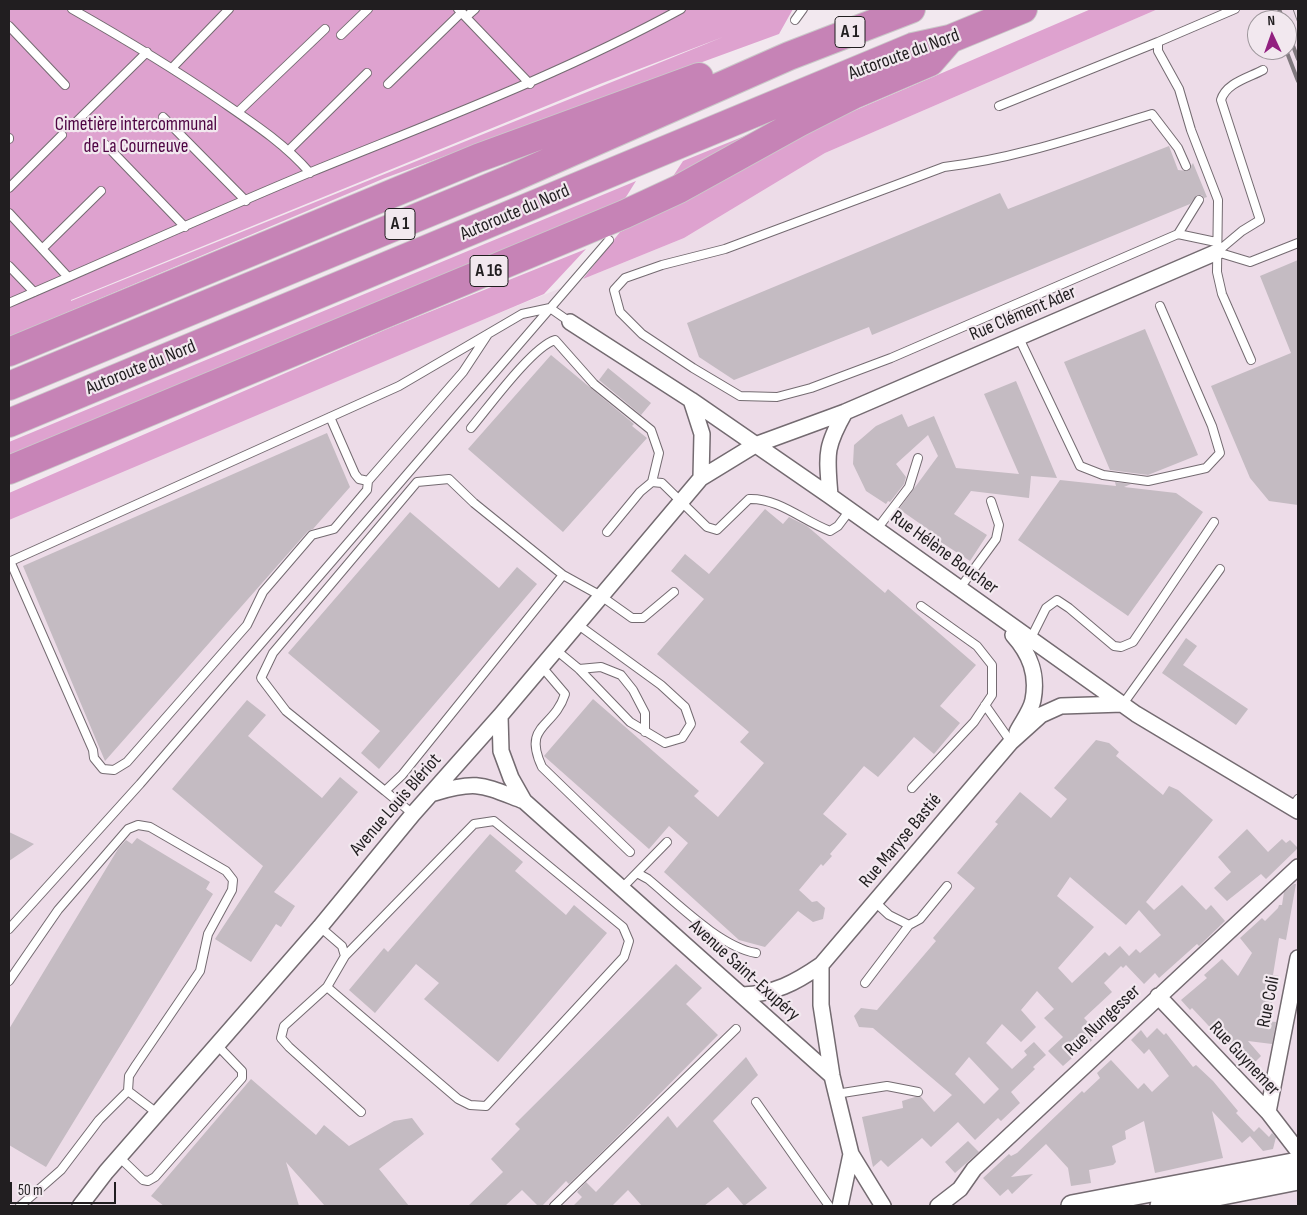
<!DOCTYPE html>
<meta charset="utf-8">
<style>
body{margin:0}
#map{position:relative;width:1307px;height:1215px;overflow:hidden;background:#f2e8ef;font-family:"Sofia Sans Condensed",sans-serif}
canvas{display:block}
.frame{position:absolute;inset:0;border:10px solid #211e20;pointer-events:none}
.north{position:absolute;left:1247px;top:10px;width:50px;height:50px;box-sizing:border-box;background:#f2e8ef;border:1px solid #9e979c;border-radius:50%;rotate:357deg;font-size:14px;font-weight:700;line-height:20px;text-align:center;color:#211e20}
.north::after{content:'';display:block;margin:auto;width:18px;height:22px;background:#922080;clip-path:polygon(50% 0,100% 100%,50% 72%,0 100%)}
.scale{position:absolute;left:10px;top:1182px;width:106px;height:22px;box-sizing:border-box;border:2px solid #211e20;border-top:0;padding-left:6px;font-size:15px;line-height:18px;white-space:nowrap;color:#211e20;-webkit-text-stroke:4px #f2e8ef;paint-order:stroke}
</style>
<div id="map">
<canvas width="1307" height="1215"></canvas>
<div class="frame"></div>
<div class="north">N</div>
<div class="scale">50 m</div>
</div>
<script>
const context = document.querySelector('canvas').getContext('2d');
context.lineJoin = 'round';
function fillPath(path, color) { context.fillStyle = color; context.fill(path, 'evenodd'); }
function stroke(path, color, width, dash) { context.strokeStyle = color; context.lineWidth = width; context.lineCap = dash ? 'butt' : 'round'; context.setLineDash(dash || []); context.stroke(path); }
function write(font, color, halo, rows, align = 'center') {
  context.font = font + ' "Sofia Sans Condensed",sans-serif'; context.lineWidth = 4.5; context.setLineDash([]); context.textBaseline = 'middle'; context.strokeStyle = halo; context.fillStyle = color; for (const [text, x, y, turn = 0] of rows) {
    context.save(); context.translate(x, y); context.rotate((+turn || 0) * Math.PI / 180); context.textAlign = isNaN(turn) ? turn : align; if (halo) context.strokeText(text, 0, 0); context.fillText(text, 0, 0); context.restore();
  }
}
const built = new Path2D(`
 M1158,9H1298V1206H9V512L684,238L825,153ZM1257,20H1287V50H1257Z`);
const green = new Path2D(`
 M9,9H793L779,34L385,178L9,337ZM723,37L71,301V300L600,84Z
 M1091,9H1158L825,153L684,238L583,279L620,232L680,204L807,131Z
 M774,124L668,184L683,161Z
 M636,181L621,205L9,459V442Z
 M586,249L544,294L9,520V493L387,329Z`);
const building = new Path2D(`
 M1169,146L1178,170L1188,171L1193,163L1207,197L1204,198L1202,195H1197L1190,204L872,335L869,327L734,380L699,357L687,323L1000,193L1008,209Z
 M1298,260V505L1269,501L1250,478L1211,386L1291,353L1260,276Z
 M1145,329L1198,455L1148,475L1110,470L1064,362Z
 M551,355L634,424L632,426L647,438L563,532L468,449Z
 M608,368L651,403L641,415L599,380Z
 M1016,381L1057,478L1031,476L1029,498L971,491L954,514L987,535L970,561L930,535L932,532L899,509L938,456L928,435L896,464L906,477L904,484L890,502L888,501L886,504L866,491L853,464L854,445L876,426L902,414L908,427L934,416L956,468L1019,474L984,394Z
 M327,433L350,487L313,529L308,531L105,761L23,566Z
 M1060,480L1116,486L1115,482L1131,484L1124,487L1176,493L1203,512L1128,616L1018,540Z
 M765,509L783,524L789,517L807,526L885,593L888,589L976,665L940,706L960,723L934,754L914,737L878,777L864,766L823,814L847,834L830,854L832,856L823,866L821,864L799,890L812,902L817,901L825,908L823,919L813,922L798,911L765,947L739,940L664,872L688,843L669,826L649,849L544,756L593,699L699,791L694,796L718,817L764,763L740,742L749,732L657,654L704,599L671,571L685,554L709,574Z
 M410,512L499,588L517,567L537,584L379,769L361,753L380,731L288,653Z
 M1186,638L1197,646L1183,665L1248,709L1236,725L1162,673Z
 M247,700L266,715L248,736L322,798L340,777L358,792L274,892L295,906L281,927L276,924L251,962L215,939L263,866L172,789Z
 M1096,740L1109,743L1119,752L1116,756L1163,795L1169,786L1178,790L1213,820L1146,902L1154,910L1182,885L1206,910L1211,905L1225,921L1199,946L1197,944L1159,978L1155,973L1144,984L1126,965L1123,968L1121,966L1104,983L1112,992L1084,1018L1099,1034L1063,1066L1048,1051L1063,1037L1044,1018L1054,1009L1037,991L1021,1010L1036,1027L1021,1042L1002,1024L986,1043L1012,1069L1027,1055L1024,1051L1034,1042L1046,1055L1033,1067L1035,1069L1011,1092L1020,1103L1001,1121L998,1118L975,1140L958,1122L931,1147L922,1138L888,1167L881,1160L873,1167L862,1117L903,1108L902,1101L915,1097H921L934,1112L952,1095L873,1028L859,1027L854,1016L861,1008L877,1010L936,941L933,938L975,888L957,873L998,824L995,822L1020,792L1051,818L1067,799L1054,788ZM1070,877L1126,925L1139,910L1161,935L1140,953L1136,949L1129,956L1120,946L1109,956L1105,952L1072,983L1058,968L1094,927L1057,896ZM969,1057L999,1089L984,1104L955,1074Z
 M1247,829L1268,852L1282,839L1286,843L1290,840L1298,848L1266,879L1261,874L1227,901L1214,888L1231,872L1218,857Z
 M9,832L34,844L9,861Z
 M490,834L523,862L515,871L566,915L574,905L607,933L498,1062L424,999L439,983L416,964L375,1013L349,990L384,948L388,952Z
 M137,838L210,882L206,889L213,894L46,1167L9,1145V1029L118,849L126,840L132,844Z
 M1294,884H1296L1286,940L1279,938L1273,975L1279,976L1267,1021L1276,1022L1272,1044L1248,1041L1261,1056L1249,1068L1223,1037L1221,1039L1192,1008L1190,1010L1181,1000L1207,978L1204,975L1222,959L1238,976L1252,953L1240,938L1262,918L1265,921L1278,908L1279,905H1282L1284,892Z
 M676,964L702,988L686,1004L718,1035L614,1140L569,1184L566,1181L542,1206H538L522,1190L505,1206H468L503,1172L491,1159L520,1129L515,1124Z
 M1157,1028L1164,1035L1166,1033L1193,1067L1196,1065L1213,1081L1238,1111L1236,1113L1254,1132L1259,1127L1269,1137L1272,1133L1276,1137L1273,1149L1263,1151L1250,1136L1242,1143L1212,1111L1223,1158L1155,1173L1144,1121L1125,1131L1126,1139L1112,1146L1116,1162L1113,1165L1089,1170L1091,1183L1071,1186L1068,1168L1046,1144L1011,1177L1033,1174L1012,1194L1008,1189L1000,1196L983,1178L1009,1154L1011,1156L1017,1153L1082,1091L1084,1093L1100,1078L1097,1073L1111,1060L1138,1089L1144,1083L1152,1092L1169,1076L1149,1049L1144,1054L1131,1040L1141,1030L1147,1038Z
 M746,1057L758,1075L713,1121L767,1188L744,1206L728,1187L704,1206H642L628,1190L612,1206H573L582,1197L577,1192L586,1182L596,1192L668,1116L677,1128Z
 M251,1079L316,1135L324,1125L349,1146L394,1121L412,1118L424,1134L379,1169L409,1206H325L286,1162L299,1206H164L151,1196Z
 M968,1141L979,1152L955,1173L945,1162Z`);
const service = new Path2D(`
 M72,9C123,38 173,68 221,101C253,123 285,144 310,173
 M458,9L530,84
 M1235,9L1158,42V51L1179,89L1191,130L1218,200L1217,272L1222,294L1251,360
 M466,17L475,9
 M795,20L803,9
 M9,26L65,85
 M341,35L368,9
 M172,68L229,9
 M388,84L462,12
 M999,106L1158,42
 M238,112L325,29
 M163,117L246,201
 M71,127L147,52
 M9,138V139
 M106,145L185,227
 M289,150L367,73
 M1186,166L1178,148L1152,114C1083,135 1015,159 944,167L725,249L662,265L625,278L614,290L620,312L642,334L693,368L740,396L777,397L811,388L891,358L1178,234L1216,242
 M9,188L62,135
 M9,213L68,277
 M1178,234L1199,200
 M42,249L101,191
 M1217,252L1242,231L1260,220L1221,100C1226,83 1248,78 1263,70
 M1217,252L1250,262L1298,243
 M9,266L34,292
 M9,303C109,260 210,214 311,172C436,121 562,74 681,9
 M1019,338L1080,466L1103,475L1148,481L1206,468L1220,453L1212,426L1160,306
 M330,417L355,474L359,479L368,481L463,372L488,334
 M471,428C488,408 532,347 555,340L594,384L651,430L659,453L652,482
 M877,529L909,487L918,458
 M607,532L640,492L652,482L662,483L707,527L717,530L749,499C779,498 803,521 830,531L838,526L850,510
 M10,561L93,750L94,758L103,769L114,770L127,762L247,625L263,592L312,535L334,529L367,490L368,481
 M9,562L399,386L522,314L550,308L570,322
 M960,588L996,539L999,525L991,501
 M1030,640L1046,608L1057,600L1069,608L1114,646L1121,647L1133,642L1214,522
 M556,650L579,669L630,722L665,743L682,738L691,724L685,707L661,685L577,624
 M542,667L565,694C554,729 522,724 542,767L630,852
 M579,669L601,667L621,675L633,690L645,713V732
 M1123,704L1220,569
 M985,705L1011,742
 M912,788L974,722L992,695V665L977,646L921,606
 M385,791L286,711L261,678L273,653L417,482L449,479L474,503L563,575
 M1292,808L1298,799
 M413,814L385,791L402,775L563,575L601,596L632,618H643L674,592
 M637,873L648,879C676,902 720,947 756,953
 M622,888L667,842
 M875,902L889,915L909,925L920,919L947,886
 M320,927L342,946L345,956L327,987L284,1026L281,1038L289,1047L361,1112
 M9,929L140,784L609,240
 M9,981L58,910L128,829L138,825L150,827L226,871L233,880L232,890L208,934L200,971L136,1065L129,1076L128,1091L99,1120L61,1170L20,1206
 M865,983L909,925
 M327,987L458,1099L470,1105L486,1106L624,957L629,941L623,927L494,821L474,824L345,956
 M128,1091L157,1113
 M836,1094L887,1086L918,1092
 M756,1102L829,1206
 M119,1157L143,1180L148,1181L155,1177L242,1078V1071L217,1045
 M554,1206L736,1029`);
const minor = new Path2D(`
 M570,322L691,400L830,496L1136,714L1298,811
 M691,400L702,434L701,478
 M830,496C827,455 824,449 845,412
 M1013,635C1030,654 1038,674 1033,700C1031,711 1022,722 1017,732
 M500,716L501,751L511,778L524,801L832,1076
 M434,793C478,780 482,785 524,801
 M821,965V1005L832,1076L851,1154L883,1206
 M742,995C774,994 795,983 821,965L1011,742L1041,715L1061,706L1123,704
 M1158,996L1268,1112L1298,1151
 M1268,1112L1298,958
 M80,1206L106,1172L320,927L413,814L500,716L701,478L755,445L845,412L1217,252
 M840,1206L851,1154
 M938,1206L960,1189L974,1169L1298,867`);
const secondary = new Path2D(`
 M1072,1206L1298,1163
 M1161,1206L1298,1179`);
const motorway = new Path2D(`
 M9,352L478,158L699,77
 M9,386L510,179L789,56L911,9
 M9,423L913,47L950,39L1023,9
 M9,470L625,214L679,189L800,122L855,94L930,62L950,39`);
const tram = new Path2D(`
 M1293,9L1298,23`);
const rail = new Path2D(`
 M1271,9L1275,20
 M1279,9L1283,20
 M1287,30L1298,59
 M1286,50L1298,81`);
const shields = [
 [850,32,30],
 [400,224,30],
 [489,271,38]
];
const shieldNames = [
 ["A 1",850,32],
 ["A 1",400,224],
 ["A 16",489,271]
];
const streetNames = [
 ["Autoroute du Nord",904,55,-20],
 ["Autoroute du Nord",515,213,-23],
 ["Rue Clément Ader",1023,314,-23],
 ["Autoroute du Nord",141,368,-22],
 ["Rue Hélène Boucher",944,553,36],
 ["Avenue Louis Blériot",396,805,-49],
 ["Rue Maryse Bastié",901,841,-50],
 ["Avenue Saint-Exupéry",744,971,42],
 ["Rue Coli",1269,1002,-79],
 ["Rue Nungesser",1103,1021,-43],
 ["Rue Guynemer",1244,1059,47]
];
const parkNames = [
 ["Cimetière intercommunal",136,125],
 ["de La Courneuve",136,147]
];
fillPath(built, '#eddce8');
fillPath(green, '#dea2cf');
fillPath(building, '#c4bbc2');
stroke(service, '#746b71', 10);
stroke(minor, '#746b71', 18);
stroke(secondary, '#746b71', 24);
stroke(motorway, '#cac9c9', 30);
stroke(service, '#fff', 8);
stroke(minor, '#fff', 15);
stroke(secondary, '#fff', 21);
stroke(motorway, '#c683b6', 28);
stroke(tram, '#817a7f', 1);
stroke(rail, '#817a7f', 4);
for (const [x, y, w] of shields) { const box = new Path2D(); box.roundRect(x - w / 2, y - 15.5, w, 31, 4); context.fillStyle = '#f2e8ef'; context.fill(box); stroke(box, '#211e20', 1); }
write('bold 18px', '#211e20', null, shieldNames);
write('19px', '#211e20', '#f2e8ef', streetNames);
write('19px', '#4e0443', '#f2e8ef', parkNames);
</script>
